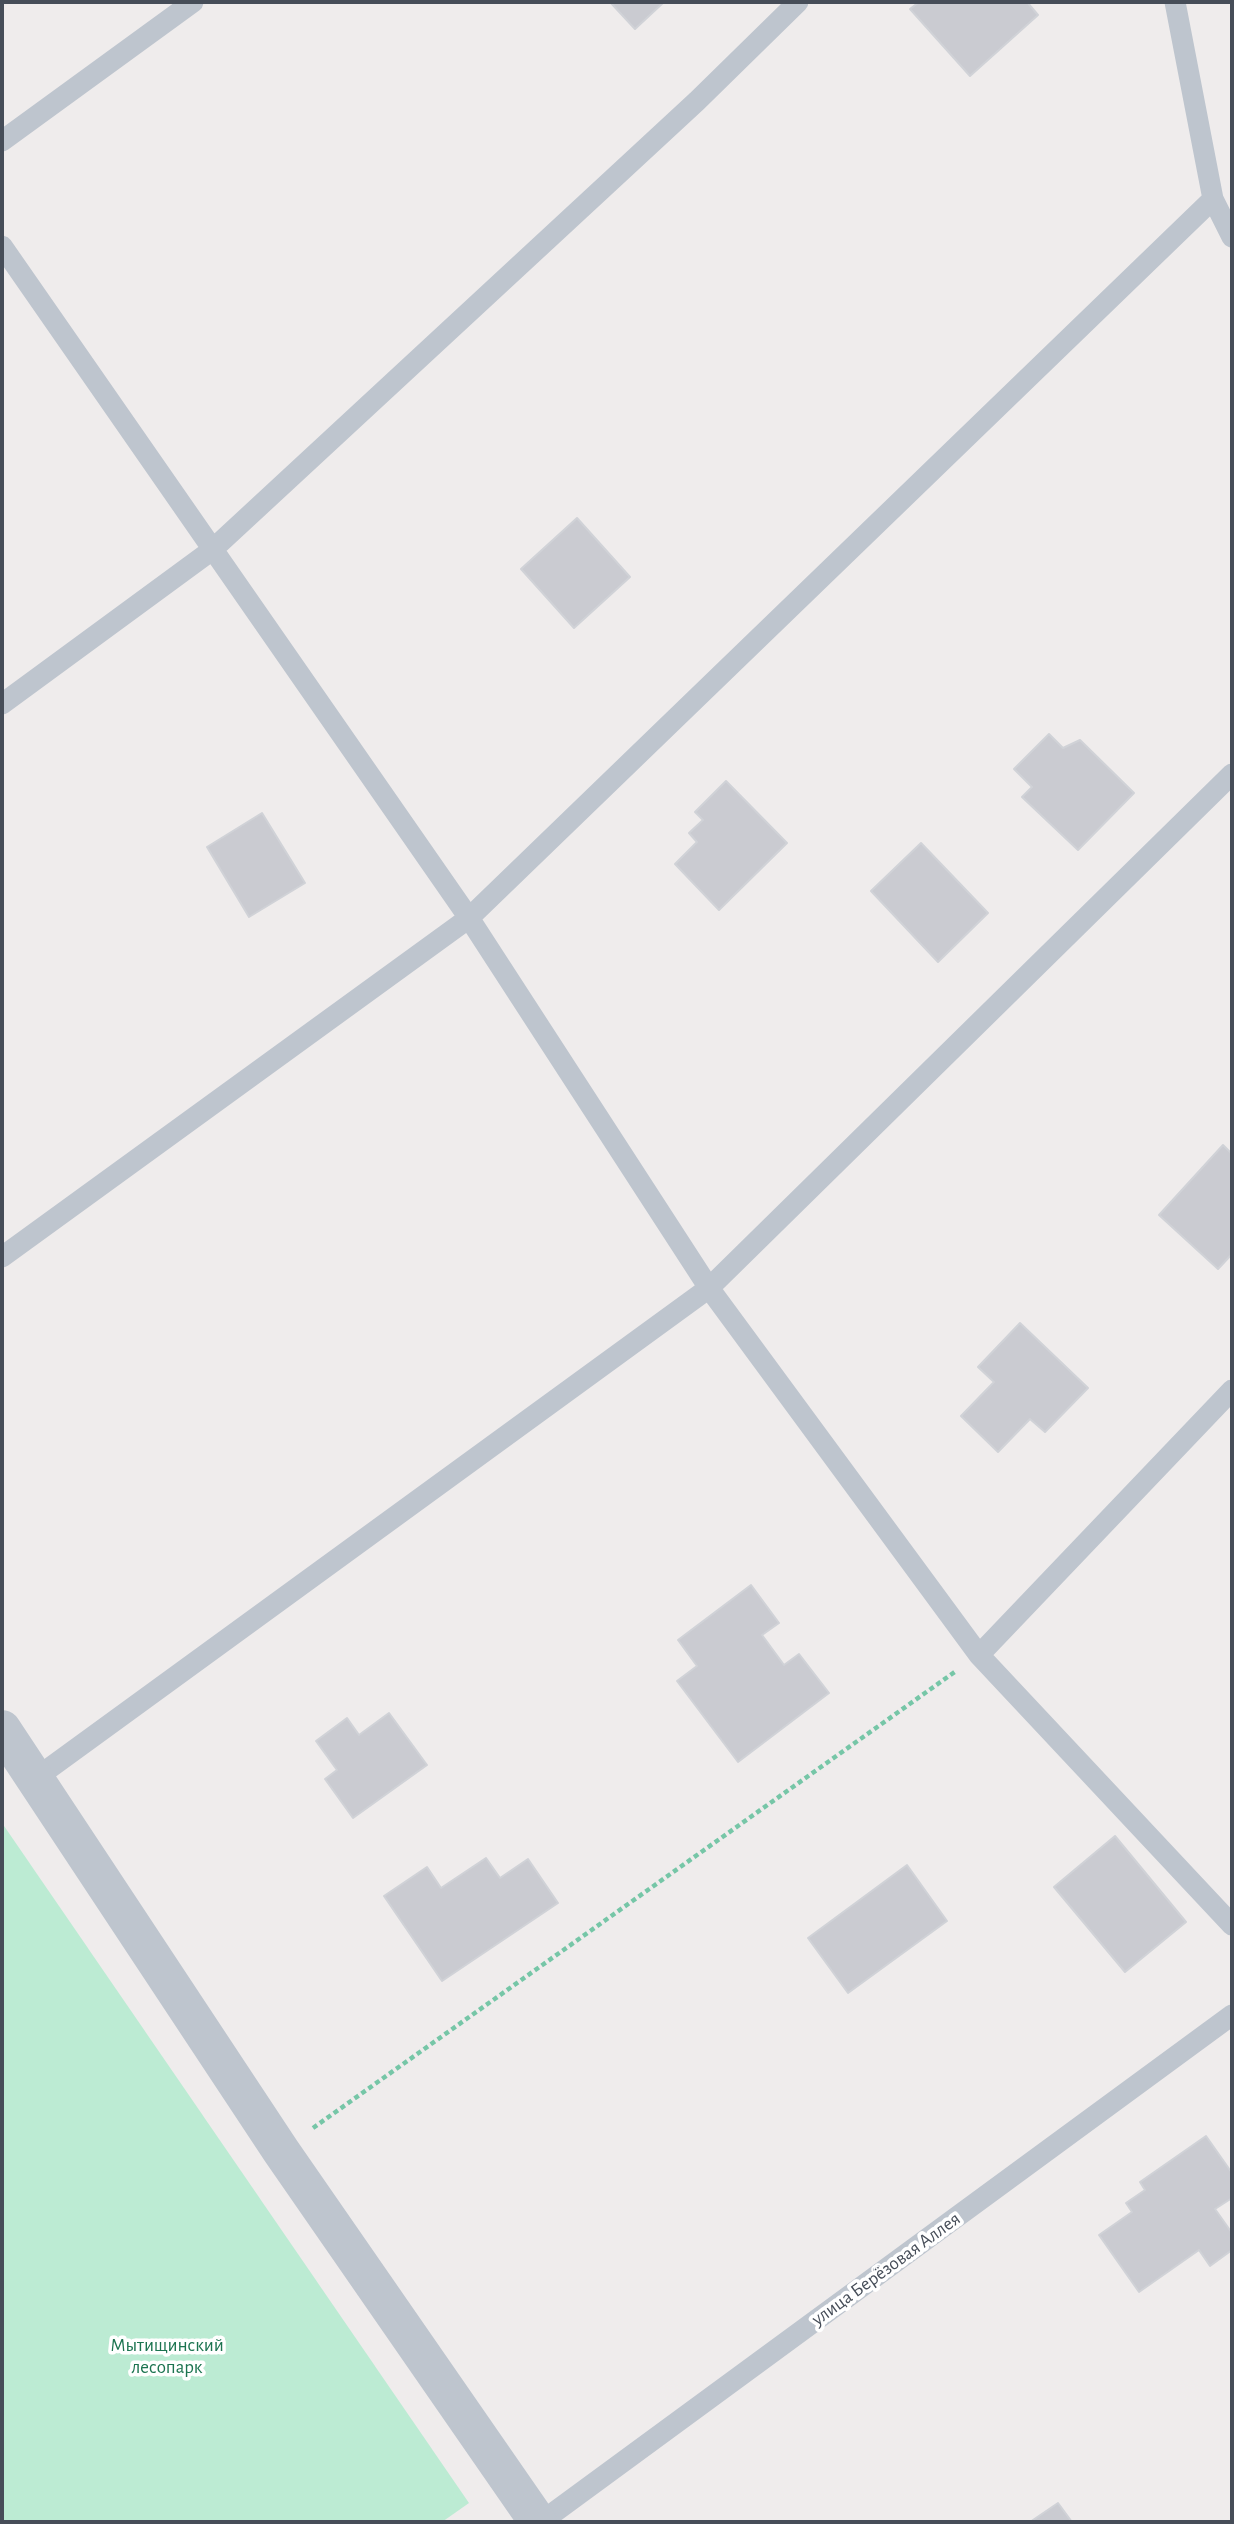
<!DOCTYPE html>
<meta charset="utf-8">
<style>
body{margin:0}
#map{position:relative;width:1234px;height:2524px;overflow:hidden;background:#efecec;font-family:"Alegreya Sans",sans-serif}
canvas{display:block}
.frame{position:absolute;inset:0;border:4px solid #464d58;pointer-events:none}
</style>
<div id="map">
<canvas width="1234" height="2524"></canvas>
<div class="frame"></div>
</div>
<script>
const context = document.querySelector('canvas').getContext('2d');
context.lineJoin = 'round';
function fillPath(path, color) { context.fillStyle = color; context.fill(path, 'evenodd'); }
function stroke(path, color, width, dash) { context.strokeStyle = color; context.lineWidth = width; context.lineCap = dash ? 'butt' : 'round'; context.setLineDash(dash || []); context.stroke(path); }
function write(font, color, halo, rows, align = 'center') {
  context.font = font + ' "Alegreya Sans",sans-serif'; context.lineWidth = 7; context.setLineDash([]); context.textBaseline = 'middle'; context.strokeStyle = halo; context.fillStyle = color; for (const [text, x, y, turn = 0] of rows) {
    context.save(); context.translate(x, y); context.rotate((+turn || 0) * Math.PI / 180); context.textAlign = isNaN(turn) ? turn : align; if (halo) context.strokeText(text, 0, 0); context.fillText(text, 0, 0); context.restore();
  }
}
const green = new Path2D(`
 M2,1823L469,2503L442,2522H2Z`);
const building = new Path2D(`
 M610,2H664L635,29Z
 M919,2H1027L1038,15L970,76L910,9Z
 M577,518L630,577L574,628L521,569Z
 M1049,734L1063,748L1080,740L1134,793L1078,850L1022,797L1032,787L1014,769Z
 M726,781L787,843L719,910L675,864L697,842L689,833L703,820L695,812Z
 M262,813L305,883L249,917L207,847Z
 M921,843L988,913L938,962L871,891Z
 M1223,1145L1232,1154V1254L1218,1269L1159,1215Z
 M1020,1323L1088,1388L1045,1432L1030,1419L998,1452L961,1416L994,1382L978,1367Z
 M751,1585L779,1623L762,1635L784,1665L799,1654L829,1693L738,1762L677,1681L697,1666L678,1640Z
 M389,1713L427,1765L353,1818L325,1779L337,1770L316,1741L347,1718L359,1735Z
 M1115,1836L1186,1922L1125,1972L1054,1887Z
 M486,1858L500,1878L528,1859L558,1903L442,1981L384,1896L427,1867L441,1888Z
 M907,1865L947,1921L848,1993L808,1938Z
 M1206,2136L1232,2173V2198L1215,2209L1232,2233V2250L1210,2266L1199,2250L1139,2292L1099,2235L1132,2212L1126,2203L1145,2190L1140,2182Z
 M1058,2503L1072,2522H1030Z`);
const path = new Path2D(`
 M313,2128L956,1671`);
const lane = new Path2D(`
 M1175,2L1213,199L1232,237
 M2,141L193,2
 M2,246L469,918L709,1288L979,1655L1232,1925
 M2,704L212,550L697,101L798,2
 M2,1257L469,918L1213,199
 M979,1655L1232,1390
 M36,1778L709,1288L1232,774
 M541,2522L1232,2015`);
const street = new Path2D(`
 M2,1729L281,2151L538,2522`);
const streetNames = [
 ["улица Берёзовая Аллея",886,2269,-36]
];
const parkNames = [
 ["Мытищинский",167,2345],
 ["лесопарк",167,2367]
];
fillPath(green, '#bcebd3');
fillPath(building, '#cacbd1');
stroke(building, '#d0d2d7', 2);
stroke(path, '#76c6a7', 4.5, [5, 3.5]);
stroke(lane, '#bec5ce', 21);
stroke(street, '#bec5ce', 38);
write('19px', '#464d58', '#fff', streetNames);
write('19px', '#1c7450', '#fff', parkNames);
</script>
